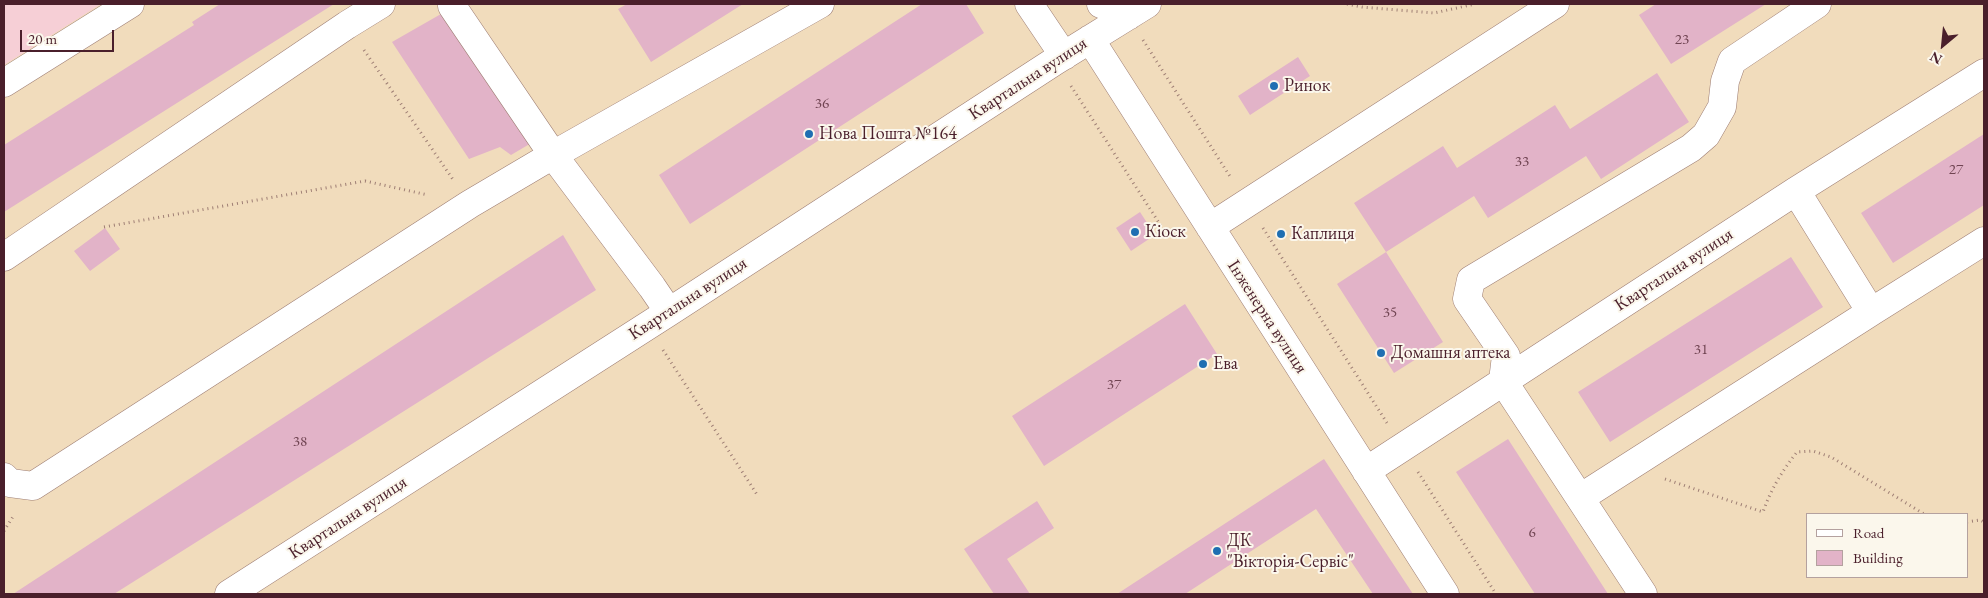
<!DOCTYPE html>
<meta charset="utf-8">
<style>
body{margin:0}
#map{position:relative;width:1988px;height:598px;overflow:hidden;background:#f1dcbc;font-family:"EB Garamond",serif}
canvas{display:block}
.frame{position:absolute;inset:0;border:5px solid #4a1f2b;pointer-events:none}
.legend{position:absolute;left:1806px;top:513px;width:162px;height:65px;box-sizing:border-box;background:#fbf7ec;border:1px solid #b4a19f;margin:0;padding:6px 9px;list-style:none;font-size:15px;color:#4a1f2b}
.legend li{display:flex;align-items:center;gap:10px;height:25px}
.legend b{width:25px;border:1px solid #b4a19f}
.north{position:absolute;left:1918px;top:20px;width:50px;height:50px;-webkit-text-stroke:4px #fbf7ec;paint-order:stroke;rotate:208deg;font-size:14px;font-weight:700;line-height:20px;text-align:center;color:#4a1f2b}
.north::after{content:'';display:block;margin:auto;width:18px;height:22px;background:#4a1f2b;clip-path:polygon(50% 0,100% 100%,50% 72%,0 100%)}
.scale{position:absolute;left:20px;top:30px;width:94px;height:22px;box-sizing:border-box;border:2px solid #4a1f2b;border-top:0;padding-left:6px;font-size:15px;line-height:18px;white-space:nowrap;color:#4a1f2b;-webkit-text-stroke:4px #fbf7ec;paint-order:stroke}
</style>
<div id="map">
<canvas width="1988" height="598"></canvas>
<div class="frame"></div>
<ul class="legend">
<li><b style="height:6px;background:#fff"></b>Road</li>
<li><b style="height:14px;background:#e2b3c8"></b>Building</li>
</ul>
<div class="north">N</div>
<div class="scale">20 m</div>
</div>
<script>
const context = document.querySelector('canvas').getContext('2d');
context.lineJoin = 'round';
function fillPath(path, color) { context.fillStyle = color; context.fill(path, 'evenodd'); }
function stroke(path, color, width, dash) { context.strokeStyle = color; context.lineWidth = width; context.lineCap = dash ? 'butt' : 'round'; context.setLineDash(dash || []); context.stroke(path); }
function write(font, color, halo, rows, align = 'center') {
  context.font = font + ' "EB Garamond",serif'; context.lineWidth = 4; context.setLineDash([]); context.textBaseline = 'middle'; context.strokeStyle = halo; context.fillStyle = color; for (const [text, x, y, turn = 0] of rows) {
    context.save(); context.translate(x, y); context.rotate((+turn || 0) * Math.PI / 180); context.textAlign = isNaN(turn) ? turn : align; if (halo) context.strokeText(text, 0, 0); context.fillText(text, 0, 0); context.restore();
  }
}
const built = new Path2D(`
 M4,4H101L4,65Z`);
const building = new Path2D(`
 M220,4H334L4,212V145L194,25L192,22Z
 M627,4H743L651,62L618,9Z
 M922,4H966L984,33L690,224L659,175Z
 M1656,4H1766L1671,64L1639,15Z
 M448,10L533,142L511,155L500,147L469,159L392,42Z
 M1298,57L1310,76L1250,115L1238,96Z
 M1657,73L1689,122L1601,179L1586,156L1488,218L1474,196L1386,252L1354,203L1443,146L1457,168L1555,105L1570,129Z
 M1984,134V205L1893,263L1861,213Z
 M1140,212L1155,235L1131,251L1116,228Z
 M105,228L120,249L90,271L74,251Z
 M563,235L596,290L114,594H13Z
 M1386,252L1443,342L1394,373L1337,284Z
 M1791,257L1823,307L1610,442L1578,392Z
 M1185,304L1217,354L1044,466L1012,416Z
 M1508,439L1608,594H1535L1456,472Z
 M1324,459L1413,594H1373L1316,509L1185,594H1117Z
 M1037,501L1054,528L1007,559L1030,594H994L964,549Z`);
const path = new Path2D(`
 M1347,4L1362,7L1434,13L1475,4
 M1143,40L1231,178
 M364,50L454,181
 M1071,86L1161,226
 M104,227L365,181L428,195
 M1263,228L1387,423
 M663,350L758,496
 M1418,472L1496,594
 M1665,479L1763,512C1771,489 1782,471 1797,452L1813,451L1831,457L1924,514
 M1967,522L1980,520L1984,522
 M4,531L14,515`);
const minor = new Path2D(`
 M1029,4L1064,56
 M1101,4L1128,16
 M1090,39L1445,594
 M4,83L130,4
 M1796,191L1871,312L1984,241
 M1210,227L1555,4
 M4,257L347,25L381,4
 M669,312L652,287L553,155L820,4
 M1366,471L1796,191L1984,73
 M4,477L10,483L33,486L470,204L553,155L452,6
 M1580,498L1871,312
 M229,594L669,312L1055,61L1147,4
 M1643,594L1503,381L1506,356L1467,299L1471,280L1691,148L1706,135L1722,107L1725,81L1732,61L1817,4`);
const markers = [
 [1274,86,5,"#1f6fb2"],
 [809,134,5,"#1f6fb2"],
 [1135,232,5,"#1f6fb2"],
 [1281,234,5,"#1f6fb2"],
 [1381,353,5,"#1f6fb2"],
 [1203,364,5,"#1f6fb2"],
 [1217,551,5,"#1f6fb2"]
];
const numberNames = [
 ["23",1682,40],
 ["36",822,104],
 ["33",1522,162],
 ["27",1956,170],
 ["35",1390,313],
 ["31",1701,350],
 ["37",1114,385],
 ["38",300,442],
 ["6",1532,533]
];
const streetNames = [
 ["Квартальна вулиця",1028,79,-33],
 ["Квартальна вулиця",1674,270,-33],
 ["Квартальна вулиця",688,299,-33],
 ["Інженерна вулиця",1267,317,57],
 ["Квартальна вулиця",348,518,-33]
];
const poiNames = [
 ["Ринок",1284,86],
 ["Нова Пошта №164",819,134],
 ["Кіоск",1145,232],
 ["Каплиця",1291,234],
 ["Домашня аптека",1391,353],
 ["Ева",1213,364],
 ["ДК",1227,541],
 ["\"Вікторія-Сервіс\"",1227,562]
];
fillPath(built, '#f6cfd6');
fillPath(building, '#e2b3c8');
stroke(minor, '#9e7e74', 29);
stroke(path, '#9e7e74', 3, [1, 4]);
stroke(minor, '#fff', 28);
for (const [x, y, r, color] of markers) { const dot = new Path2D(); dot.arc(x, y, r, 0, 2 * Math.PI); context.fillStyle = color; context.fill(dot); stroke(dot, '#fbf7ec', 2); }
write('15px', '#704452', null, numberNames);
write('18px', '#4a1f2b', '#fbf7ec', streetNames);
write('18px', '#4a1f2b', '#fbf7ec', poiNames, 'left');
</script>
